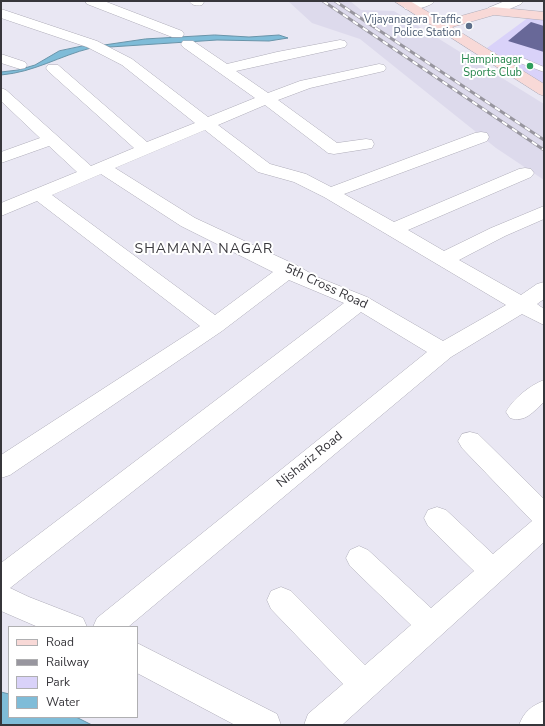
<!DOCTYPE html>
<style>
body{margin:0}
#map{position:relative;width:545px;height:726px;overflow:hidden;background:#e9e7f3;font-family:"Nunito Sans",sans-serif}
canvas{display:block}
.frame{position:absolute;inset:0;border:2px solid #37363b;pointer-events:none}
.legend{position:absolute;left:8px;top:626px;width:130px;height:92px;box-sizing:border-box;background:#fff;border:1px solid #afafb1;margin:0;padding:5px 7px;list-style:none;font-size:12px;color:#37363b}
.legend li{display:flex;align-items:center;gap:8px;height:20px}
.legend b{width:20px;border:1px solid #afafb1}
</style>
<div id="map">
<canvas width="545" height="726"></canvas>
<div class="frame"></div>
<ul class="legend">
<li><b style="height:5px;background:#f8d9d7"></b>Road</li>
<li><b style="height:5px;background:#98969f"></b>Railway</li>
<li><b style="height:11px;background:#d9d2f9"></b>Park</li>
<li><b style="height:11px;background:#7fbcd8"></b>Water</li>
</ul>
</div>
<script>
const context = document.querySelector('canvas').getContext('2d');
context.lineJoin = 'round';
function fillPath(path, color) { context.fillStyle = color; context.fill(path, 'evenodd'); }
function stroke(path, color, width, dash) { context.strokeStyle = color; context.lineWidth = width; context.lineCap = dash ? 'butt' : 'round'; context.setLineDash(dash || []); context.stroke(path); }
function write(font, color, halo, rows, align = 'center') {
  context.font = font + ' "Nunito Sans",sans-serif'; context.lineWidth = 4; context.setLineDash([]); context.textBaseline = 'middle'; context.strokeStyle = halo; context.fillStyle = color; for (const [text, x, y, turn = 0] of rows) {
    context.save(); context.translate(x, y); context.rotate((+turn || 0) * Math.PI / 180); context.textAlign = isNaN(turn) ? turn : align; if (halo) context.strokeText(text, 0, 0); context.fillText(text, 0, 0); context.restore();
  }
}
const built = new Path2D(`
 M288,1H350L361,10L394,11L544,104V180L496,148L360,39L312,23Z`);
const green = new Path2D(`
 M529,17L544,18V84L487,48Z`);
const water = new Path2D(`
 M215,35L249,37L279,35L288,38L269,41L217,40L110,47L104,45L145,39Z
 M83,46L91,48C59,56 35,72 1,75V72L18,70L35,65L59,51Z
 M1,692L9,694V717H76L92,725H1Z`);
const building = new Path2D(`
 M531,22L544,26V52L508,41Z`);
const lane = new Path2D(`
 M512,56H518L544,67V72L512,60Z`);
const street = new Path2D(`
 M85,1H104L182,31L184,34L182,37H172L87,4Z
 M189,1H203L204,2L202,5C196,6 193,6 189,1Z
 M413,1H435C430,7 413,11 405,9L403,6L405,3Z
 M505,1H523L521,4L498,14H488L486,11L488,8Z
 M1,9L97,41L132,59L208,117L255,98L183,47L181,44L183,41H193L227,64L277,52L340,40L345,41L347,44L345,47L236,71L268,93L300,81L379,64L384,65L386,68L384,71L310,88L278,100L337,143L366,139L372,140L374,144L372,148L334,154L328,153L265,105L218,125L270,164L306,174L331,187L475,133L481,132L487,133L489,137L487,141L344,194L394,222L519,169L525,168L531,169L534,173L531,177L408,230L444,251L491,228L544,206V219L505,236L459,260L521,295L537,284L544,282V299L537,304L544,309V325L522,314L451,357L128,627H93L97,618L427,352L361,312L10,588L29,597L83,618L87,627H38L1,611V563L344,303L289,280L222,331L10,475L1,478V455L200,326L37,201L1,216V203L77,172L49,146L1,163V152L40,138L1,101V88L6,90L91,166L134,148L48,71L46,68L48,65H58L147,142L195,123L122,65L87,47L1,18ZM205,130L258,172L294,182L324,197L506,305L443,341L367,297L317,277L296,265L195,218L115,168ZM101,174L181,226L273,272L215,315L52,195Z
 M1,54L25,62L27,65L25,68L20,69L1,63Z
 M544,380V402C533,412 525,423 510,418L506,412C513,399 530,385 544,380Z
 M470,432L478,434L544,499V542L342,725H304L308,714L343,684L271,609L267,600L271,591L281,587L291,591L365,665L411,625L350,566L346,558L350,550L359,546L368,550L431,608L474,571L428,526L424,518L428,510L437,507L446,510L493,554L532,521L462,448L458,441L462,434Z
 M137,643L277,714L281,725H235L137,673Z
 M544,701V725H519C524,712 531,706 544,701Z`);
const secondary = new Path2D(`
 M394,1H410L443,21L493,7L544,12V20L494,15L452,27L544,84V96L539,94Z`);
const rail = new Path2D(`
 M323,1L544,150
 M335,1L544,140`);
const markers = [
 [469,26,4,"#5c6f8a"],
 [530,66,4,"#2e9e5b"]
];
const farServicenames = [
 ["Vijayanagara Traffic",461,20],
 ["Police Station",461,33]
];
const farLeisurenames = [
 ["Hampinagar",522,60],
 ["Sports Club",522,73]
];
const streetNames = [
 ["5th Cross Road",326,287,25],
 ["Nishariz Road",310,460,-39]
];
const neighbourhoodNames = [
 ["SHAMANA NAGAR",204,250]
];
fillPath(built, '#dddaec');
fillPath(green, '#d9d2f9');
fillPath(water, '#7fbcd8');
stroke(water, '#6994a9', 1);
fillPath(building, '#686898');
stroke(lane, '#aeacb8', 1);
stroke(street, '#aeacb8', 1);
stroke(secondary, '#aeacb8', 1);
fillPath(lane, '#fff');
fillPath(street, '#fff');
fillPath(secondary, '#f8d9d7');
stroke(rail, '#98969f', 3);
stroke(rail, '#fff', 2, [6]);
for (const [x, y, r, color] of markers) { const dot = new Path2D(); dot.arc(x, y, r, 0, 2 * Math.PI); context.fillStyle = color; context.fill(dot); stroke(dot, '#fff', 1.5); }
write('11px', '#4e5e75', '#fff', farServicenames, 'right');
write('11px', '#27864d', '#fff', farLeisurenames, 'right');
write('13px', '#37363b', '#fff', streetNames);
context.letterSpacing = '1px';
write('14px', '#37363b', '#fff', neighbourhoodNames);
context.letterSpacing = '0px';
</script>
